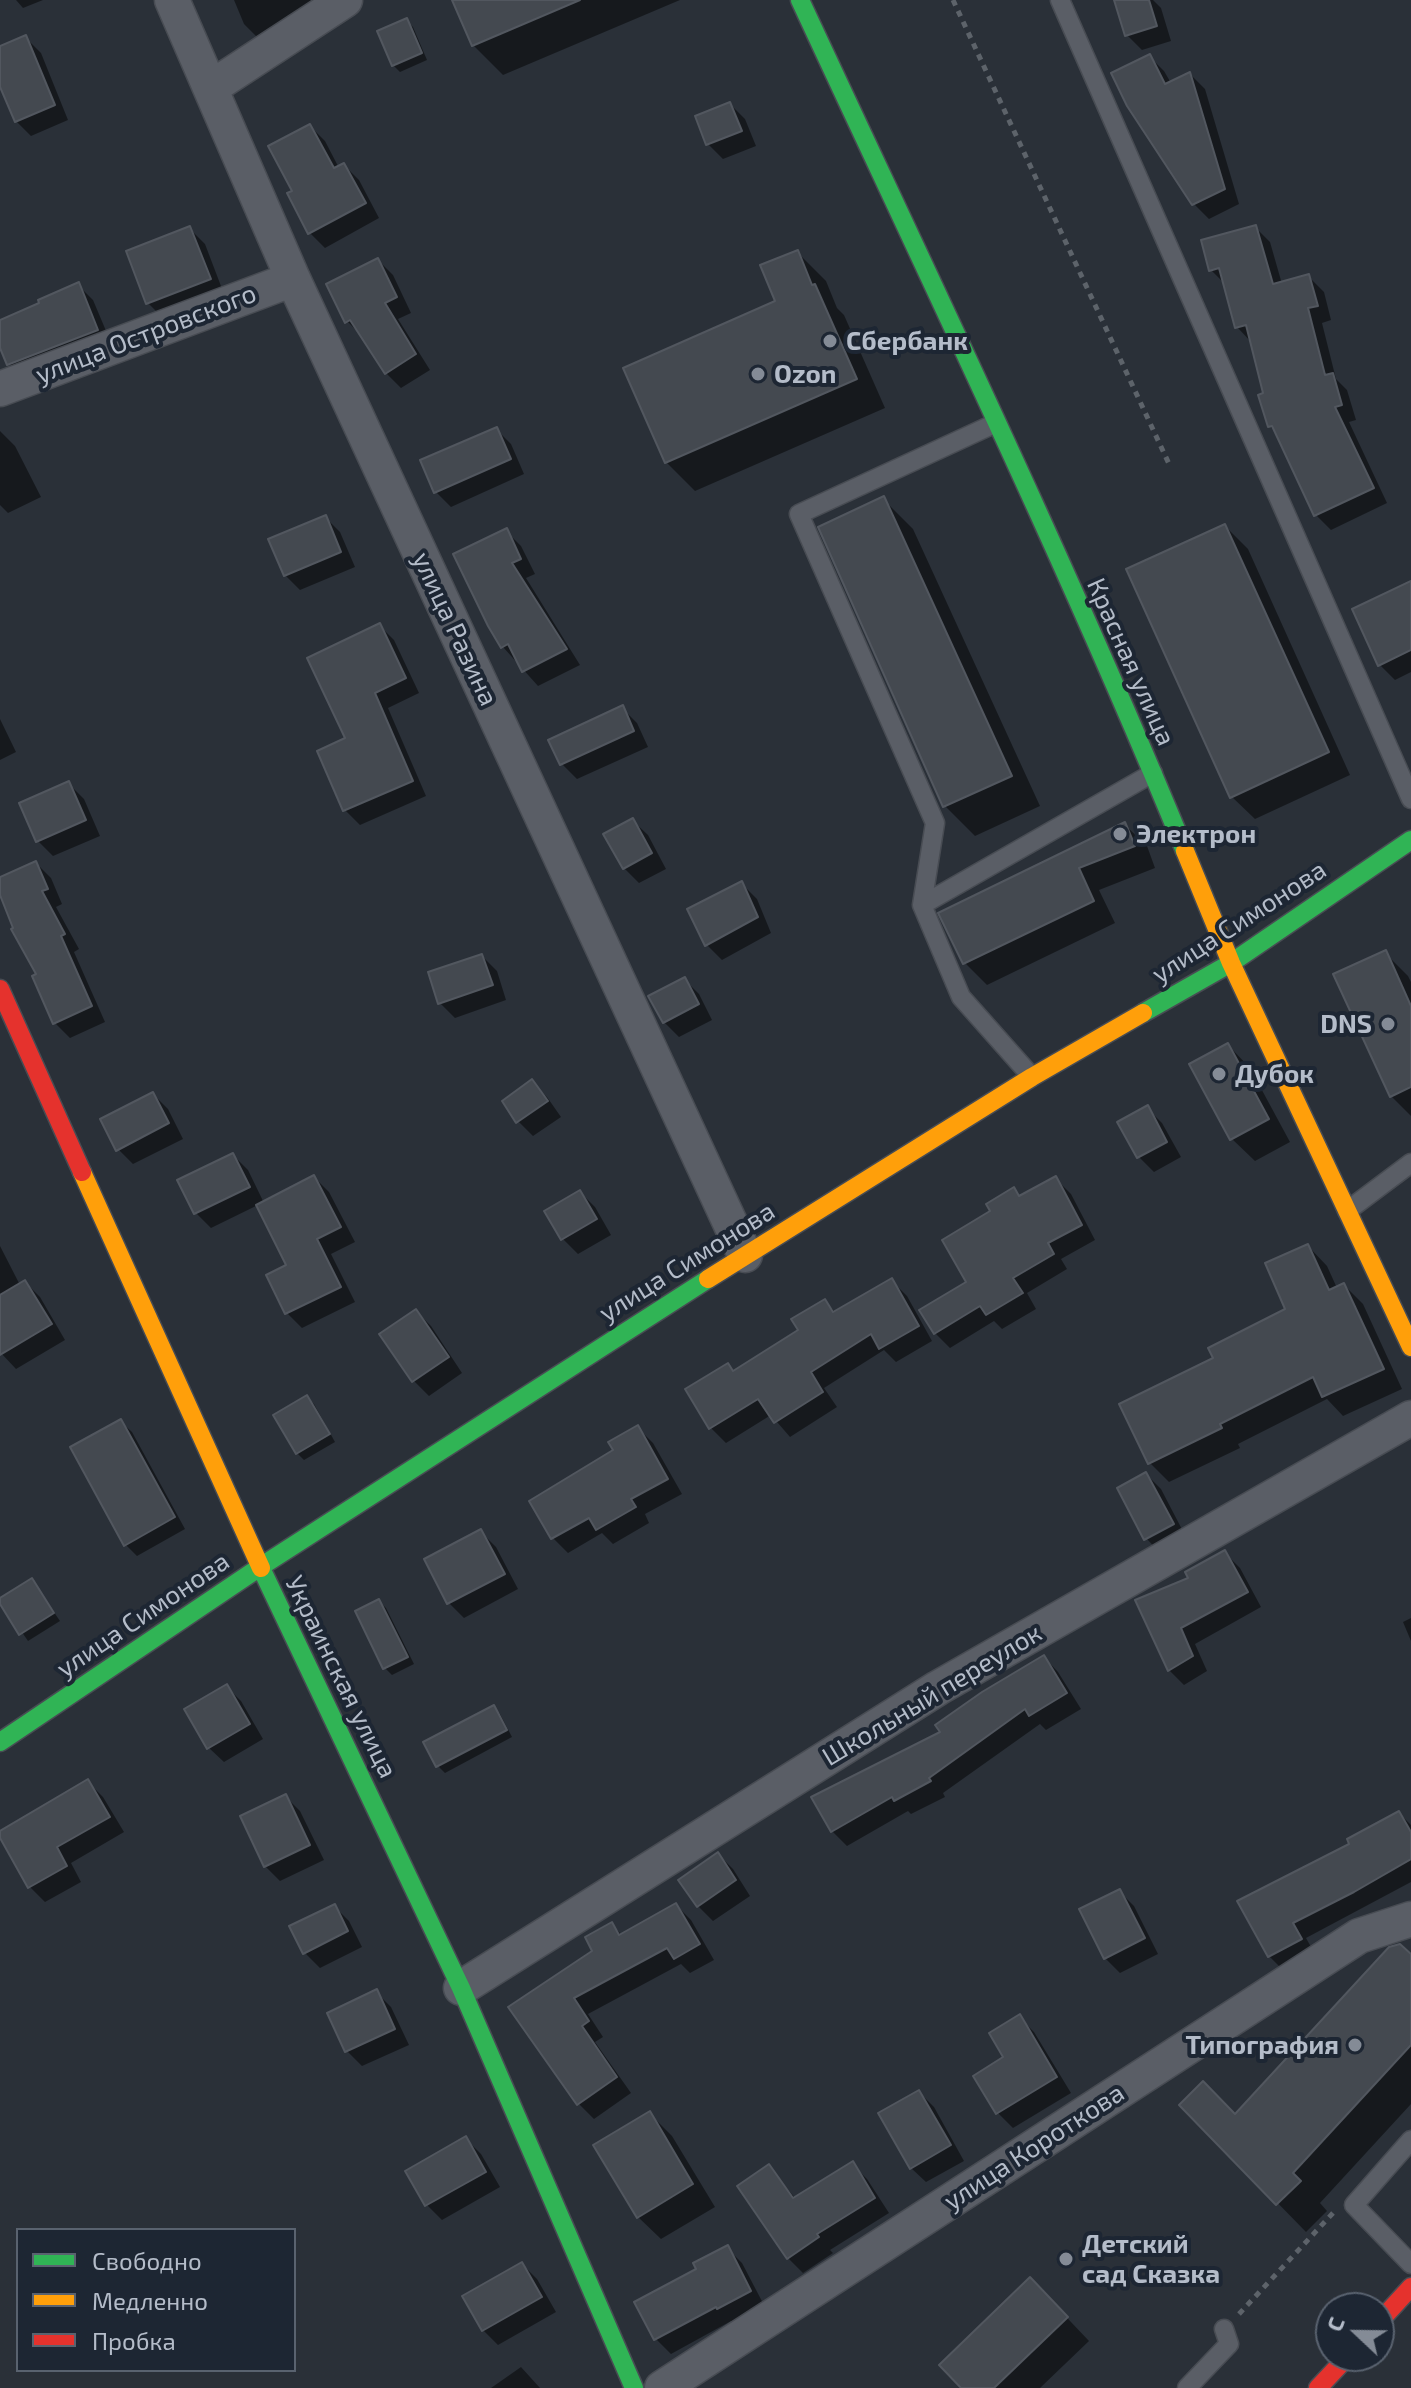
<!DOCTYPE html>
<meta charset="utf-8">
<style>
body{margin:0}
#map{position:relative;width:1411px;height:2388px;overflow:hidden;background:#2a3038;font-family:"Exo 2",sans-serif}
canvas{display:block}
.legend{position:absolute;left:16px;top:2228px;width:280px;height:144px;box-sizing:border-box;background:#1d2633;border:2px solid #59626f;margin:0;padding:10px 14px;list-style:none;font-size:24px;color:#b4bcc9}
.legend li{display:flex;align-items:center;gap:16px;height:40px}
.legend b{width:40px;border:2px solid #59626f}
.north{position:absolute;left:1315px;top:2292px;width:80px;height:80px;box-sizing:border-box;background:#1d2633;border:2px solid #59626f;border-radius:50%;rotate:292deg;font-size:22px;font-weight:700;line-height:32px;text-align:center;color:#b4bcc9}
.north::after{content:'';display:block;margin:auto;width:28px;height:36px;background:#848b96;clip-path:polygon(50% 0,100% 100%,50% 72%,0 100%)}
</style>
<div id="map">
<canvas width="1411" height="2388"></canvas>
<ul class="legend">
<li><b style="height:10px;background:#30b455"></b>Свободно</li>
<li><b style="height:10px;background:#ff9f0a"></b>Медленно</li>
<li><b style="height:10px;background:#e5322d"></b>Пробка</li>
</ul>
<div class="north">С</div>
</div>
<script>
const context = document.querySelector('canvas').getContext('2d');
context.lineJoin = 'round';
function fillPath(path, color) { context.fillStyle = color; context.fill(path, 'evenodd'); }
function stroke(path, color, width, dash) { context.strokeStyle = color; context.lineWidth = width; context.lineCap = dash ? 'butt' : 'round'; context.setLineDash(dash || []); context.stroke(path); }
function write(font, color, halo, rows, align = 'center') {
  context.font = font + ' "Exo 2",sans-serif'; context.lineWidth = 8; context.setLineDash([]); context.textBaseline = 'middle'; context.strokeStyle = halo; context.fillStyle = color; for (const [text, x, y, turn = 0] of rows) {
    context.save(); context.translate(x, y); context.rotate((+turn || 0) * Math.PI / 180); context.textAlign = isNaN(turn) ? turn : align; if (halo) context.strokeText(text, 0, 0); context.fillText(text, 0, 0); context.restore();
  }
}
const shadow = new Path2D(`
 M16,0H43L23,8Z
 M234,0H318L259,39L244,24Z
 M455,0H680L503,75L473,45Z
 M1124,0H1153L1161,8L1171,41L1142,50L1127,35Z
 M406,20L413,27L427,60L400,72L393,65Z
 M26,38L41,53L68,120L31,136L16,121L0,81V48Z
 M1149,56L1164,71L1171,83L1190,74L1205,89L1239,204L1209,219L1194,204Z
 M730,104L745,119L756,146L723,159L708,144Z
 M310,126L325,141L339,168L344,165L359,180L379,218L325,248L310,233L294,192Z
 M1255,227L1270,242L1282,284L1309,277L1324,292L1331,320L1322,323L1336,379L1347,390L1356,420L1349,422L1387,503L1331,530L1316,515L1277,433L1270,426L1266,395L1252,343L1237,327L1225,284L1211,270Z
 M190,229L205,244L224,294L163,318L148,303Z
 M797,252L826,281L837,308L844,315L885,408L695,491L666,462L778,302Z
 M378,260L393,275L411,313L398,319L430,370L401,388L386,373L362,336L347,321Z
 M78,285L93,300L112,345L24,379L9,364L0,343V322Z
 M496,429L511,444L524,474L451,507L436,492Z
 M0,431L15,446L41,497L8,513L0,505Z
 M883,499L913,529L1040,806L975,836L945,806Z
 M325,517L340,532L355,567L300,590L285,575Z
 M1225,526L1248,549L1350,775L1255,819L1232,797Z
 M506,531L521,546L535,574L526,578L580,665L538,686L503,647L489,625Z
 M1411,583V672L1395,680L1380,665Z
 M379,625L394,640L419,693L388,708L426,796L360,825L345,810L319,752L348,739Z
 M622,708L637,723L648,747L577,779L562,764Z
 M0,719L16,752L0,760Z
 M69,784L84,799L100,836L53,856L38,841Z
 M632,820L648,835L666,869L639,883L624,868Z
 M1125,825L1147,846L1155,868L1099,890L1115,923L987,985L965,963Z
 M36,863L51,878L62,904L56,907L79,949L74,952L105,1022L70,1038L55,1023L39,975L0,890V879Z
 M742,884L757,899L771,933L722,960L707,945Z
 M1385,953L1408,976L1411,982V1116L1391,1096Z
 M482,956L497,971L506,1000L455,1018L440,1003Z
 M684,979L699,994L712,1020L679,1037L664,1022L651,996Z
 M1228,1045L1250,1068L1290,1142L1255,1161L1232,1139Z
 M532,1082L547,1097L561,1117L533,1136L518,1121Z
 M153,1094L168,1109L183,1139L133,1164L118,1149Z
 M1147,1108L1162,1123L1181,1157L1154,1172L1139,1157Z
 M233,1155L248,1170L264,1203L314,1177L329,1192L355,1242L331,1254L355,1302L302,1328L287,1313L268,1276L289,1266L258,1205L211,1228L196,1213Z
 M1056,1179L1071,1194L1095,1240L1061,1259L1067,1269L1027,1293L1036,1309L1002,1329L994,1321L950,1348L935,1333L969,1282L993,1212L1014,1190L1021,1197Z
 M580,1192L595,1207L611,1235L578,1254L563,1239L547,1211Z
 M0,1246L20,1285L25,1282L40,1297L65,1340L16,1369L0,1352Z
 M1308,1246L1327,1266L1337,1288L1344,1285L1363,1304L1402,1389L1343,1416L1327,1399L1238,1444L1240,1448L1169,1482L1150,1463L1121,1405L1216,1359L1288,1310Z
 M892,1281L907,1296L932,1341L896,1362L884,1350L824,1388L837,1407L790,1437L771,1415L726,1443L711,1428L728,1365L734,1372L801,1330L825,1301L836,1313Z
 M416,1311L431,1326L462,1373L429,1396L414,1381L382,1334Z
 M307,1397L314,1404L335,1442L304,1460L297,1453Z
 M120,1421L132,1432L185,1529L137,1556L125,1544Z
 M638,1428L653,1443L682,1494L645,1514L649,1523L613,1544L602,1533L568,1553L553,1538L532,1502L615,1450Z
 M1146,1474L1161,1489L1187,1539L1161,1554L1146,1538Z
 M481,1532L496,1547L518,1589L464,1618L449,1603Z
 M1225,1553L1240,1568L1261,1607L1195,1644L1207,1671L1184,1685L1169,1670L1191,1579Z
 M32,1580L60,1621L28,1641L0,1600Z
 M379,1601L386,1608L414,1664L392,1675L385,1668Z
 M1411,1618V1641L1403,1622Z
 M1044,1657L1058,1672L1081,1709L1046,1730L1040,1724L943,1793L945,1797L911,1814L908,1811L847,1846L832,1831L943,1733Z
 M226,1686L241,1701L263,1739L224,1762L209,1748Z
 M493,1707L500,1714L512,1737L445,1773L438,1766Z
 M88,1782L103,1797L124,1832L71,1863L81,1882L45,1902L30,1887L0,1833Z
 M285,1796L300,1811L324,1860L280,1881L265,1866Z
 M1399,1813L1411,1825V1882L1306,1938L1315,1954L1284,1971L1269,1956L1240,1902L1352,1845Z
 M718,1854L733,1869L750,1896L713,1921L698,1906L681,1880Z
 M1119,1891L1134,1906L1158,1954L1120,1973L1105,1958Z
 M676,1905L691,1920L714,1960L690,1973L681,1964L588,2014L603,2037L595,2042L631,2093L594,2119L579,2104L511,2008L595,1952L612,1925L623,1936Z
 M334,1906L349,1921L362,1947L320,1968L305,1953Z
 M1411,1956V2104L1320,2203L1327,2211L1306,2232L1182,2105L1236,2116Z
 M376,1992L391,2007L409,2045L362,2066L347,2051L329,2014Z
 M1019,2017L1034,2032L1071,2093L1013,2128L998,2113L1006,2058Z
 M919,2092L934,2107L964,2161L926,2182L911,2168Z
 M650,2114L672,2136L715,2207L661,2239L638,2217Z
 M466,2139L481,2154L500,2187L442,2220L427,2205L408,2172Z
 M852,2164L867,2179L889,2213L830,2250L833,2253L803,2273L788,2258L769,2167L796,2199Z
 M727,2248L742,2263L765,2307L733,2323L731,2321L671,2354L656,2339L699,2270Z
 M522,2264L537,2279L556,2312L498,2345L483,2330Z
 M1053,2303L1089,2341L1040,2388H964Z
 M521,2367L540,2388H491Z`);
const building = new Path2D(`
 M452,0H580L472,46Z
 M1114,0H1149L1157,26L1125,36Z
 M407,18L422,53L392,66L377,31Z
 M26,35L55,105L15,122L0,87V46Z
 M1150,54L1165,84L1190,72L1225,189L1192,205L1127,106L1111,73Z
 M730,102L742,131L706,145L695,116Z
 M310,124L334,168L344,163L366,203L308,234L287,193L292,191L268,146Z
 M1256,225L1273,284L1309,274L1318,306L1308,308L1325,375L1333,373L1342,405L1335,407L1374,488L1314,516L1272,426L1268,427L1258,395L1263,393L1246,325L1235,328L1219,268L1209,271L1201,240Z
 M190,226L211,279L146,304L126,251Z
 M798,250L812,285L815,284L857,379L665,463L623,368L775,301L760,265Z
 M378,258L397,297L385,303L416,354L385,374L350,320L345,323L326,284Z
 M79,282L98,330L7,365L0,348V320L39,303L38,300Z
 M497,427L511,459L434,493L420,460Z
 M884,496L1012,776L943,807L818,527Z
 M326,515L341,552L284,576L268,539Z
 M1225,524L1329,752L1230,798L1126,569Z
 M507,528L521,559L512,563L567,649L522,672L508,644L501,648L488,626L453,554Z
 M1411,581V650L1378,666L1352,609Z
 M380,623L406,678L375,693L413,781L343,811L317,751L345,738L307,658Z
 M623,705L634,731L560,765L548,740Z
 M69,781L86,820L36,842L19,803Z
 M633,818L652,853L623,869L603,834Z
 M1125,822L1135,846L1079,868L1094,901L963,964L938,913Z
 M36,861L48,889L42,891L65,934L61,936L92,1006L53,1024L32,976L36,974L11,929L13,928L0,895V877Z
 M742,881L758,917L705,946L687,909Z
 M1386,950L1411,1006V1087L1390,1097L1333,974Z
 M482,954L493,985L438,1004L428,972Z
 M685,977L699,1004L663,1023L648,996Z
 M1228,1043L1269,1119L1230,1140L1189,1064Z
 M532,1079L548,1101L516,1123L502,1101Z
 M153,1092L169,1123L116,1151L100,1119Z
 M1148,1105L1167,1142L1137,1158L1117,1122Z
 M233,1153L250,1187L194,1214L177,1180Z
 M314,1175L341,1227L317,1239L341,1287L285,1314L266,1275L286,1265L256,1205Z
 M1056,1176L1082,1225L1048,1243L1054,1254L1013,1278L1023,1293L986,1315L980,1306L934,1334L919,1310L966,1282L942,1240L990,1211L986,1204L1014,1187L1019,1196Z
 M580,1190L597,1219L561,1240L544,1211Z
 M1308,1244L1329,1290L1344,1283L1384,1369L1322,1397L1313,1377L1220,1424L1222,1428L1148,1464L1119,1404L1213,1358L1208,1348L1285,1309L1265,1263Z
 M892,1278L919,1326L879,1349L871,1334L811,1372L823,1392L774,1423L758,1399L709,1429L685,1389L728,1363L733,1371L798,1330L791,1319L825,1299L833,1312Z
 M25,1280L52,1324L0,1355V1295Z
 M416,1309L449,1357L412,1382L379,1334Z
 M307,1395L330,1434L296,1454L273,1415Z
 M121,1419L175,1517L124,1546L70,1447Z
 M638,1425L668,1479L631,1499L636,1507L596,1530L589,1518L551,1539L529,1501L613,1450L608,1442Z
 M1146,1472L1174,1524L1144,1540L1117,1488Z
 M481,1529L505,1574L447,1604L424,1559Z
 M1225,1550L1248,1592L1181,1628L1193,1656L1168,1671L1135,1600L1188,1578L1185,1572Z
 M32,1578L54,1613L19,1635L0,1604V1598Z
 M379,1599L408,1657L383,1669L355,1611Z
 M1044,1655L1067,1693L1029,1716L1025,1709L929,1778L931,1781L894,1801L892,1797L831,1832L811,1797L940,1732L935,1725L982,1692Z
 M227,1684L250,1724L207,1749L184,1709Z
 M494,1705L507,1730L436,1767L423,1742Z
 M88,1779L110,1817L57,1847L67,1866L28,1888L0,1838V1831Z
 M286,1794L310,1845L264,1867L240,1816Z
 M1399,1811L1411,1832V1859L1354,1892L1293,1923L1302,1939L1268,1957L1237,1901L1349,1844L1347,1839Z
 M718,1852L736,1880L697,1907L678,1880Z
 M1120,1889L1145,1938L1104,1959L1079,1909Z
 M676,1903L700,1944L674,1959L667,1948L574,1998L589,2021L582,2026L617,2077L577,2105L508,2007L592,1951L585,1937L612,1922L619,1935Z
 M335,1904L348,1931L303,1954L289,1926Z
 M1400,1944L1411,1954V2045L1293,2173L1301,2181L1276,2205L1179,2105L1203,2081L1235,2114L1389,1947Z
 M377,1989L395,2029L345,2052L327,2013Z
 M1020,2014L1057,2077L996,2114L973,2076L1003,2057L989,2033Z
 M919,2090L951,2145L910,2169L878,2113Z
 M650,2111L693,2184L637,2218L593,2145Z
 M466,2136L486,2172L425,2206L405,2171Z
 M853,2161L875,2198L817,2234L819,2237L787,2259L737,2186L769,2164L793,2198Z
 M728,2245L751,2291L717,2309L716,2307L654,2340L634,2302L696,2269L693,2263Z
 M522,2262L542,2297L482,2331L462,2296Z
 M1030,2277L1068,2317L994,2388H961L939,2365Z`);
const path = new Path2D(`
 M953,0L1170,466
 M1239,2314L1333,2213`);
const lane = new Path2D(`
 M1060,0L1411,799
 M996,423L799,514L935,823L922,905L961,997L1032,1077
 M922,905L1153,773
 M1347,1211L1411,1163
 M1411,2140L1354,2205L1411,2264
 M1187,2388L1229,2344L1224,2329`);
const street = new Path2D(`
 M172,0L293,279L745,1255
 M212,87L345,0
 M0,389L293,279
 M461,1988L938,1688L1411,1418
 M662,2388L1359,1936L1411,1919`);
const fast = new Path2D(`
 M800,0C931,282 1067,563 1185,851
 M1143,1013L1231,963L1411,840
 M261,1568L461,1988L634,2388
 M0,1742L260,1567L708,1279`);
const slow = new Path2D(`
 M1185,851L1231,963L1411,1347
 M82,1172L261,1568
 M708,1279L1032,1077L1143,1013`);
const jam = new Path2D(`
 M0,989L82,1172
 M1379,2322L1411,2287
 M1318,2388L1348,2356`);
const markers = [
 [830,341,8,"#848b96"],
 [758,374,8,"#848b96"],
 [1120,834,8,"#848b96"],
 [1388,1024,8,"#848b96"],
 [1219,1074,8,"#848b96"],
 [1355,2045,8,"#848b96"],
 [1066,2259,8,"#848b96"]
];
const streetNames = [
 ["улица Островского",146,334,-21],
 ["улица Разина",455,629,65],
 ["Красная улица",1131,662,66],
 ["улица Симонова",1239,922,-33],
 ["улица Симонова",687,1262,-32],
 ["улица Симонова",143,1615,-34],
 ["Украинская улица",341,1677,64],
 ["Школьный переулок",932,1695,-31],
 ["улица Короткова",1034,2147,-33]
];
const poiNames = [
 ["Сбербанк",846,341],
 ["Ozon",774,374],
 ["Электрон",1136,834],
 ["DNS",1372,1024,"right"],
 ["Дубок",1235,1074],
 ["Типография",1339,2045,"right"],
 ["Детский",1082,2244],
 ["сад Сказка",1082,2274]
];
fillPath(shadow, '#0007');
fillPath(building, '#444950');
stroke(building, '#52575f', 2);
stroke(lane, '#484c53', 21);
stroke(street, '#484c53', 37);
stroke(fast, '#484c53', 21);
stroke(slow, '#484c53', 21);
stroke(jam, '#484c53', 21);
stroke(path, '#5d636a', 5, [6, 6]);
stroke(lane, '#5a5e66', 18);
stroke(street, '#5a5e66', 34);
stroke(fast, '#30b455', 18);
stroke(slow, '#ff9f0a', 18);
stroke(jam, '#e5322d', 18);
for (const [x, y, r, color] of markers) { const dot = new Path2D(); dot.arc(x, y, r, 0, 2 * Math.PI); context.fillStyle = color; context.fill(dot); stroke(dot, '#1d2633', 3); }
write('26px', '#b4bcc9', '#1d2633', streetNames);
write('bold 26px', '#b4bcc9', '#1d2633', poiNames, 'left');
</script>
